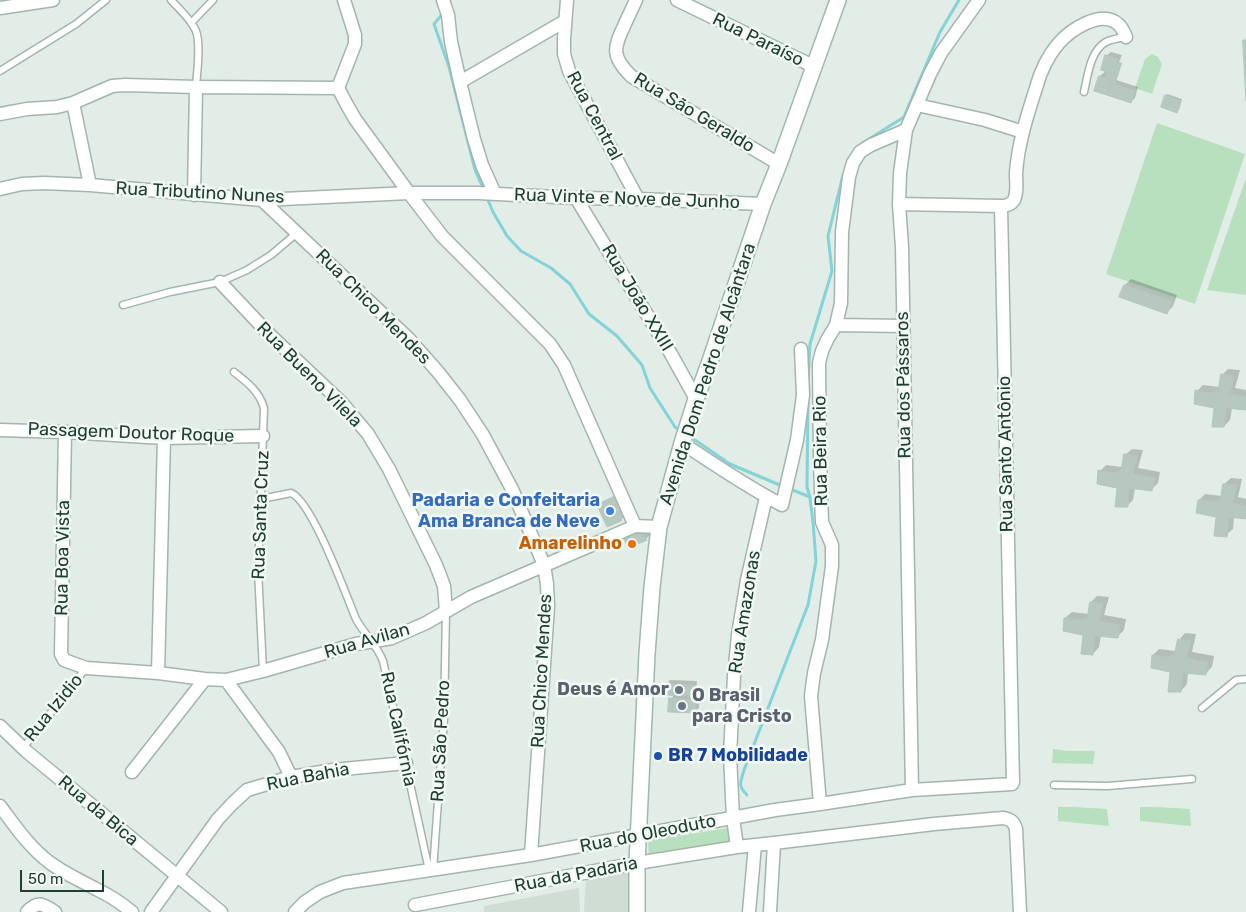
<!DOCTYPE html>
<meta charset="utf-8">
<style>
body{margin:0}
#map{position:relative;width:1246px;height:912px;overflow:hidden;background:#e1ede6;font-family:Rubik,sans-serif}
canvas{display:block}
.scale{position:absolute;left:20px;top:870px;width:84px;height:22px;box-sizing:border-box;border:2px solid #203f33;border-top:0;padding-left:6px;font-size:15px;line-height:18px;white-space:nowrap;color:#203f33;-webkit-text-stroke:4px #f2f9f5;paint-order:stroke}
</style>
<div id="map">
<canvas width="1246" height="912"></canvas>
<div class="scale">50 m</div>
</div>
<script>
const context = document.querySelector('canvas').getContext('2d');
context.lineJoin = 'round';
function fillPath(path, color) { context.fillStyle = color; context.fill(path, 'evenodd'); }
function stroke(path, color, width, dash) { context.strokeStyle = color; context.lineWidth = width; context.lineCap = dash ? 'butt' : 'round'; context.setLineDash(dash || []); context.stroke(path); }
function write(font, color, halo, rows, align = 'center') {
  context.font = font + ' Rubik,sans-serif'; context.lineWidth = 5; context.setLineDash([]); context.textBaseline = 'middle'; context.strokeStyle = halo; context.fillStyle = color; for (const [text, x, y, turn = 0] of rows) {
    context.save(); context.translate(x, y); context.rotate((+turn || 0) * Math.PI / 180); context.textAlign = isNaN(turn) ? turn : align; if (halo) context.strokeText(text, 0, 0); context.fillText(text, 0, 0); context.restore();
  }
}
const built = new Path2D(`
 M628,869V912H584L586,877Z
 M579,888L580,912H484V906Z`);
const green = new Path2D(`
 M1152,54L1158,57L1162,64L1152,94L1135,88L1145,59Z
 M1157,123L1245,154L1195,304L1106,274Z
 M1246,178V295L1207,290Z
 M1053,749L1066,751H1095L1093,764L1052,763Z
 M1058,807H1074L1107,809L1109,826L1058,821Z
 M1140,807H1156L1190,809L1191,826L1140,821Z
 M728,828L731,845L649,858L648,841Z`);
const shadow = new Path2D(`
 M1111,52L1122,55L1119,62L1122,63L1116,80L1138,87L1135,98L1131,102L1100,76L1106,71V56Z
 M1167,94L1182,99L1179,110L1177,111L1166,96Z
 M1131,279L1177,295L1173,306L1167,313L1121,297L1125,285Z
 M1228,369L1240,370L1235,388L1246,390V409L1232,408L1230,420L1224,426L1215,407L1197,391L1203,385L1219,387L1222,375Z
 M1132,449L1143,450L1138,468L1160,472L1158,483L1152,489L1135,488L1133,500L1127,506L1118,486L1100,471L1106,465L1122,467L1125,455Z
 M1231,478L1242,479L1238,497L1246,499V518L1234,517L1233,529L1226,535L1217,516L1199,500L1205,494L1221,496L1224,484Z
 M618,494L624,516L620,520L598,506L602,502Z
 M645,530L650,535L646,539L629,547L628,533Z
 M1097,596L1109,597L1104,615L1126,619L1124,630L1117,637L1101,635L1099,647L1093,654L1084,634L1065,618L1072,612L1089,614L1091,602Z
 M1185,633L1196,634L1192,652L1214,656L1212,667L1205,674L1188,672L1187,684L1181,691L1172,671L1153,655L1159,649L1175,651L1179,640Z
 M670,680L697,681L696,691L691,696H699V708L695,712L671,699L675,694L666,684Z`);
const stream = new Path2D(`
 M444,12L434,24L449,67L475,170L484,190
 M861,144L904,117L940,32L959,0
 M487,198L493,212L507,236L521,251L551,268L570,284L589,314L617,336L642,365L650,388L675,427L681,431
 M808,381L810,344L832,271L828,236L843,175
 M689,436L730,464L782,486
 M790,489L810,497
 M747,795C737,785 741,782 744,770L808,605L816,561L813,522L810,498L807,487L808,399`);
const building = new Path2D(`
 M1243,40H1246V101Z
 M1105,55L1118,59L1114,74L1101,70Z
 M1117,63L1121,64L1115,84L1111,83L1112,80L1105,78L1107,72L1114,74Z
 M1099,76L1112,80L1107,95L1094,91Z
 M1111,83L1135,91L1131,103L1107,95Z
 M1165,95L1181,101L1177,113L1161,107Z
 M1124,285L1172,301L1167,314L1119,297Z
 M1221,374L1234,376L1230,394L1246,397V410L1226,408L1224,427H1212L1214,408L1194,404L1195,390L1211,393L1218,390Z
 M1124,454L1137,456L1133,474L1155,478L1152,491L1129,488L1128,507H1115L1117,488L1097,484L1098,470L1114,473L1121,470Z
 M1223,484L1237,485L1232,503L1246,506V519L1229,517L1227,537L1214,536L1216,517L1196,513L1198,500L1214,502L1220,500Z
 M614,497L623,516L621,521L607,527L597,505Z
 M633,532L641,534L647,540L628,548L623,537Z
 M1090,602L1103,603L1099,621L1120,625L1118,638L1095,636L1093,655L1081,654L1083,635L1063,631L1064,618L1080,620L1087,618Z
 M1178,639L1191,641L1186,658L1208,662L1206,675L1183,673L1181,692H1168L1170,672L1151,668L1152,655L1168,657L1174,655Z
 M665,684L693,685V696L665,695Z
 M669,698L695,700L696,713L668,712Z`);
const lane = new Path2D(`
 M171,0C179,9 191,19 196,31C201,44 197,72 196,87
 M191,23L213,0
 M0,71L76,24L106,0
 M1084,92C1088,75 1090,51 1106,42C1112,39 1119,38 1126,37
 M123,305L170,292L220,282L247,270L271,255L297,233
 M234,372C247,382 259,391 264,408L258,570L263,671
 M261,499L291,493C312,501 346,595 356,619C364,634 377,645 383,661L429,870
 M1202,708L1236,680L1246,679
 M23,748L86,668
 M1054,785L1108,786L1192,779
 M433,870L444,719L446,611`);
const street = new Path2D(`
 M344,0L355,35V44L338,88L347,105L355,119L409,193L442,236L550,344L564,365L635,526
 M443,0L448,15L451,42L460,82L474,139L482,165L495,194
 M567,0L564,39V54L569,71L638,199
 M636,0C632,9 628,17 624,26C613,49 612,57 631,76L779,164
 M677,0L813,66
 M0,8L53,0
 M460,82L565,21
 M73,103L90,185
 M917,105L985,120L1023,132
 M0,114L27,109L57,107L73,103L112,86L125,85L196,87L338,88
 M0,189L22,184L44,183L90,185L262,200L409,193H478L576,198L638,199L763,204
 M194,195L196,87
 M576,198L671,354L696,399
 M262,200L408,338L438,372L460,400L483,435L512,489L544,565L547,584L548,606L531,855
 M899,204L1001,206
 M220,282L269,334L342,403L368,434L389,469L436,565L444,586L446,611
 M836,325L903,326
 M0,430L65,432L164,438L263,436
 M65,432L61,654L64,660L86,668L158,673L205,679L226,680L263,671L356,644L392,638L426,623L471,597L594,544L635,526L659,527
 M682,443C715,465 747,487 782,505L797,440L803,395L801,349
 M158,673L164,438
 M226,680L279,752L291,777
 M0,726L26,751L221,912
 M132,772L205,679
 M912,790L902,247L899,204L900,173L906,130L930,74L941,53L979,0
 M820,804L811,696L814,673L822,640L832,566V545L822,522L820,459L819,363L822,351L827,340L836,325L841,303L842,232L849,177L853,163L860,152L871,145L906,130
 M0,806C15,826 29,847 49,862C63,873 80,880 96,889C109,895 121,903 132,912
 M737,847L733,818L730,755L734,676L738,635L747,580L766,497
 M415,905L637,863L737,847L774,843L934,824L1003,818C1011,819 1014,822 1016,829L1020,912
 M27,912C38,900 43,904 55,912
 M151,912L218,819L232,804L247,790L291,777L333,770L406,763
 M295,912L305,902L320,892L343,883L531,855L775,810L820,804L912,790L1012,784L1013,782L1001,206C1006,206 1011,205 1014,200C1018,192 1016,182 1016,173C1018,144 1027,116 1036,88C1040,73 1048,56 1058,44C1070,30 1101,9 1118,24C1122,27 1124,32 1126,37
 M749,912L755,845
 M770,912L774,843`);
const secondary = new Path2D(`
 M637,912V863L647,654L652,587L659,527L682,443L696,399L710,361L763,204L779,164L838,0`);
const markers = [
 [610,511,5,"#3f7fe0"],
 [632,544,5,"#e8710a"],
 [679,690,5,"#6b7280"],
 [682,706,5,"#6b7280"],
 [658,756,5,"#1a4fb4"]
];
const streetNames = [
 ["Rua Paraíso",758,40,26],
 ["Rua São Geraldo",694,113,31],
 ["Rua Central",594,116,62],
 ["Rua Tributino Nunes",200,193,3],
 ["Rua Vinte e Nove de Junho",627,199,2],
 ["Rua João XXIII",637,298,59],
 ["Rua Chico Mendes",373,307,45],
 ["Avenida Dom Pedro de Alcântara",708,374,-72],
 ["Rua Bueno Vilela",309,375,45],
 ["Rua dos Pássaros",904,385,-91],
 ["Passagem Doutor Roque",131,433,2],
 ["Rua Beira Rio",821,451,-91],
 ["Rua Santo Antônio",1006,454,-91],
 ["Rua Santa Cruz",261,515,-88],
 ["Rua Boa Vista",63,558,-89],
 ["Rua Amazonas",745,612,-81],
 ["Rua Avilan",367,641,-16],
 ["Rua Chico Mendes",542,671,-87],
 ["Rua Izidio",54,708,-51],
 ["Rua Califórnia",398,729,78],
 ["Rua São Pedro",441,741,-87],
 ["Rua Bahia",308,777,-11],
 ["Rua da Bica",98,811,40],
 ["Rua do Oleoduto",648,834,-11],
 ["Rua da Padaria",576,875,-11]
];
const shopNames = [
 ["Padaria e Confeitaria",600,501],
 ["Ama Branca de Neve",600,522]
];
const foodNames = [
 ["Amarelinho",622,544]
];
const worshipNames = [
 ["Deus é Amor",669,690],
 ["O Brasil",692,696,"left"],
 ["para Cristo",692,717,"left"]
];
const transitNames = [
 ["BR 7 Mobilidade",668,756]
];
fillPath(built, '#cfddd5');
fillPath(green, '#b8e0be');
fillPath(shadow, '#0003');
stroke(stream, '#84d3d7', 3);
fillPath(building, '#b6c8bf');
stroke(building, '#b3c7bc', 1);
stroke(lane, '#a3b5ad', 9);
stroke(street, '#a3b5ad', 15);
stroke(secondary, '#9ebaad', 18);
stroke(lane, '#fff', 6);
stroke(street, '#fff', 12);
stroke(secondary, '#fff', 15);
for (const [x, y, r, color] of markers) { const dot = new Path2D(); dot.arc(x, y, r, 0, 2 * Math.PI); context.fillStyle = color; context.fill(dot); stroke(dot, '#f2f9f5', 2); }
write('18px', '#203f33', '#f2f9f5', streetNames);
write('bold 18px', '#366cbe', '#f2f9f5', shopNames, 'right');
write('bold 18px', '#c56008', '#f2f9f5', foodNames, 'right');
write('bold 18px', '#5b616d', '#f2f9f5', worshipNames, 'right');
write('bold 18px', '#164399', '#f2f9f5', transitNames, 'left');
</script>
